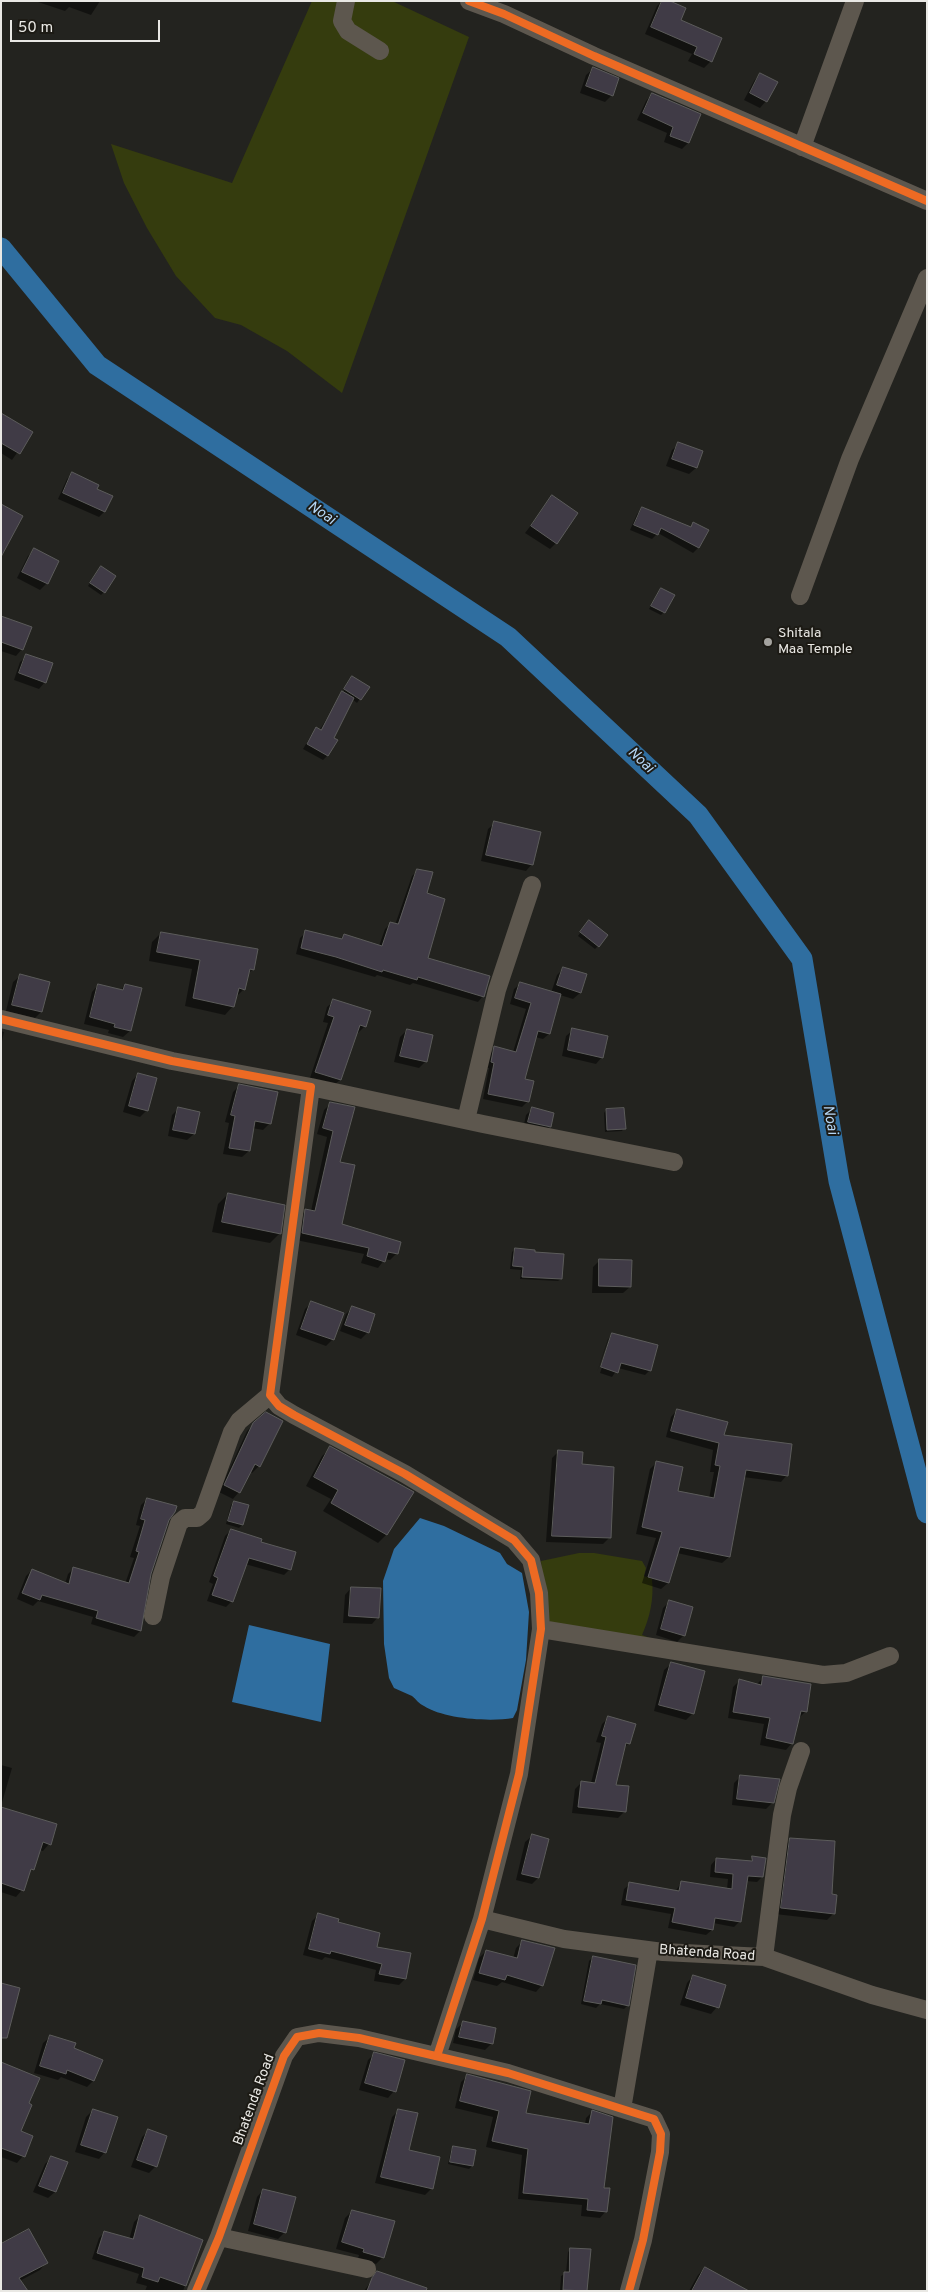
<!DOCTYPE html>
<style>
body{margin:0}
#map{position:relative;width:928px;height:2292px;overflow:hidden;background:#23231f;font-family:Overpass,sans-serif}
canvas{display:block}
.frame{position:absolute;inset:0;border:2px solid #e9e8e4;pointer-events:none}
.scale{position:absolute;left:10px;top:20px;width:150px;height:22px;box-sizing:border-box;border:2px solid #e9e8e4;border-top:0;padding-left:6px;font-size:15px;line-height:18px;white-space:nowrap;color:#e9e8e4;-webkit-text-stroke:4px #1c1a14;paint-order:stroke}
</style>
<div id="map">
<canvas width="928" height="2292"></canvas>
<div class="frame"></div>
<div class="scale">50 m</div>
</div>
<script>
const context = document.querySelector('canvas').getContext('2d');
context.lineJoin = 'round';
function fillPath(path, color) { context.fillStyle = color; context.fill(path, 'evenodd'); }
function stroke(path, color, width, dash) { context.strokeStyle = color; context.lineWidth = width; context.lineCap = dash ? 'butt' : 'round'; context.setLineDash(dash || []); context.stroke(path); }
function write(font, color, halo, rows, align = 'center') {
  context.font = font + ' Overpass,sans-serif'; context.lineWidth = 4; context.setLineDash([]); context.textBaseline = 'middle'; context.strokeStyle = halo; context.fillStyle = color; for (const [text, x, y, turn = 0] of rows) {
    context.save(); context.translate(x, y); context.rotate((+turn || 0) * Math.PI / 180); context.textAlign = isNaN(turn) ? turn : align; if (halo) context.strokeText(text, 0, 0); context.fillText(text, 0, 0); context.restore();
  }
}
const green = new Path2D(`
 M312,1H392L469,37L342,393L287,351L241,325L215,318L176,276L147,228L124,183L111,144L232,183Z
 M579,1553H594L642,1561L646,1568L644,1576L652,1579C654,1599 650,1617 642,1635L655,1640L621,1639L547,1621L541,1561Z`);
const water = new Path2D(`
 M420,1518L444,1526L500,1553L507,1564L522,1573L529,1612L526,1660L517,1710L513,1718C490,1722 444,1719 424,1706C419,1704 416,1699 412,1696C406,1693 400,1691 394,1688L389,1678L384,1644L383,1581L394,1549Z
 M249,1625L330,1644L321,1722L232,1702Z`);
const shadow = new Path2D(`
 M35,1H100L91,15L69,7L65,11Z
 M662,1L711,61L704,68L688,61L692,54L645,34L657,6Z
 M593,69L612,95L605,102L580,93L586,75Z
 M760,74L766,101L760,108L744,100L754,81Z
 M652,94L688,143L682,149L664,142L667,133L637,120L646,101Z
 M1,414L31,433L12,460L1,453Z
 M679,444L702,452L696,468L689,474L666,466L672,450Z
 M72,474L112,497L104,512L99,517L58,499L67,479Z
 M553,497L556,543L550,549L525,533Z
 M642,509L689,528L693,524L698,548L693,553L658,533L652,539L630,530L637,514Z
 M34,550L47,583L40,590L17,578L28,556Z
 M99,570L104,592L101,595L88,586Z
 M659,593L664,612L661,615L649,609Z
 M1,618L22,649L16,656L1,651Z
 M27,656L45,682L39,689L14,680L20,662Z
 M350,681L368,687L357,703L352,699L332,738L327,756L323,760L303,749L312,734L317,729L319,731Z
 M495,823L532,864L526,871L481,861L488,829Z
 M418,870L425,894L426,959L483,996L478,1002L413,983L410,985L377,975L375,977L296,954L300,938L306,932L339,940L344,935L379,946L385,929L391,923L395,925L412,876Z
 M586,925L598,946L595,949L578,936Z
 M161,933L253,969L247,975L244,989L235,998L233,1006L225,1015L185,1006L192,969L149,961L152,942Z
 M564,968L585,975L580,993L573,999L560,995L549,1034L543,1039L535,1037L524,1080L528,1101L522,1107L483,1099L489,1068H486L489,1054L495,1048L513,1052L526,1009L510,1004L514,989L520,984L551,993L557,975Z
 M20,976L41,1012L35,1018L6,1011L13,982Z
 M98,985L120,991L125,985L141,989L130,1031L123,1037L108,1033L109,1030L84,1024L92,992Z
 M334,1001L365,1026L358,1033L356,1032L340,1080L333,1086L310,1078L328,1023L323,1022L327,1007Z
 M407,1030L426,1061L419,1068L394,1062L400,1037Z
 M573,1030L602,1057L596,1064L562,1056L566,1036Z
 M1,1031L4,1032L1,1046Z
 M138,1074L147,1110L140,1117L123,1112L132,1081Z
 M239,1086L277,1093L269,1124L263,1130L252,1128L249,1151L242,1157L223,1154L229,1123L225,1122L233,1092Z
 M331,1103L339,1163L341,1225L397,1253L390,1260L385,1259L378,1268L361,1263L364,1254L296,1240L299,1217L306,1210L311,1211L327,1137L317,1134L324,1110Z
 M533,1108L550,1126L543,1133L523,1129L526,1115Z
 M178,1109L194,1134L187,1140L168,1136L172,1115Z
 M606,1110L624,1128L622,1131L605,1132L604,1113Z
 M228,1194L280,1233L270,1243L212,1232L218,1204Z
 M515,1249L561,1279L558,1281L520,1279L521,1270L510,1269L512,1252Z
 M600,1260L630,1287L623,1293H592L593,1267Z
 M311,1303L333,1339L326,1346L296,1335L305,1309Z
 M352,1308L368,1332L361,1339L340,1331L346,1314Z
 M613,1334L650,1370L645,1375L618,1368L612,1377L600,1373L612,1338H609L597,1372L608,1339Z
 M677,1410L787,1475L781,1482L743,1477L729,1557L722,1563L677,1553L668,1583L661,1589L642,1583L656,1538L636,1534L650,1469L657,1462L676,1492L709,1499L714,1472H710L713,1450L666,1437L671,1417Z
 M254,1424L259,1466L252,1473L250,1471L239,1492L233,1499L219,1492L247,1431Z
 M331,1448L386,1535L378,1543L323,1511L331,1499L306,1486L322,1456Z
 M558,1452L581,1466L610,1537L603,1544L546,1542L552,1458Z
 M147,1499L168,1519L150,1573L140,1631L134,1637L91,1624L93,1617L38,1601L33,1606L17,1599L26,1576L32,1570L65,1584L68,1574L74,1568L125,1584L134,1558L130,1557L140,1526L136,1525L141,1505Z
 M234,1502L247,1506L242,1525L239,1528L226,1524L231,1505Z
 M231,1530L260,1543L290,1569L284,1575L245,1564L232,1601L226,1607L207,1601L213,1584L209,1582L225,1536Z
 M351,1588L378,1617L372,1624L343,1623L345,1595Z
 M670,1601L684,1635L677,1642L656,1635L663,1608Z
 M671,1664L693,1713L686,1720L654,1711L664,1670Z
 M764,1677L806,1711L799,1718L792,1743L786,1750L760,1745L764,1724L728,1718L733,1687L739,1681L757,1684Z
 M609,1717L629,1743L624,1748L614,1786L625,1811L618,1818L572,1813L575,1789L582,1782L591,1783L601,1743L596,1742L602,1724Z
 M1,1765L12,1768L1,1806Z
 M741,1776L773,1802L766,1809L732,1805L734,1783Z
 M1,1808L49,1844L43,1851L39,1850L22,1890L16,1897L1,1892Z
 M532,1836L538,1878L532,1884L516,1880L525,1842Z
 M790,1840L831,1896L833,1914L827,1920L775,1914L784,1846Z
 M753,1858L762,1877L757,1882L746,1881L739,1922L734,1927L713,1923L712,1930L706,1935L668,1928L671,1914L621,1905L624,1889L630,1884L675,1892L681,1883L727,1889L728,1879L710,1877L711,1865L716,1859L749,1862Z
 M319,1914L337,1923L375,1948L405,1979L399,1985L374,1981L376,1970L325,1957L322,1960L303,1955L312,1921Z
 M523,1941L542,1985L536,1992L502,1982L497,1986L473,1980L479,1958L486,1951L513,1959L516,1948Z
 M593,1957L628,2005L624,2009L600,2004L596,2008L581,2004L589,1961Z
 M693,1976L717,2007L711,2014L680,2005L687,1983Z
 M463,2023L492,2043L485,2050L453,2043L456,2029Z
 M50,2037L72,2049L101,2061L93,2081L87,2087L61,2077L58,2080L34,2073L43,2043Z
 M374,2054L394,2091L388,2098L359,2090L368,2060Z
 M1,2069L27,2104L19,2132L23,2156L17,2163L1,2157Z
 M467,2076L525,2114L585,2124L586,2118L592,2112L606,2211L600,2218L581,2216L582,2205L518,2199L522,2155L486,2147L493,2117L455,2108L461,2082Z
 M93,2110L105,2152L99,2159L75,2152L86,2117Z
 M399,2110L407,2151L432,2188L425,2195L375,2183L392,2117Z
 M148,2131L156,2166L149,2173L131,2167L142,2137Z
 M454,2147L472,2166L469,2169L448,2164L451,2150Z
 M52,2157L67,2163L55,2192L48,2198L33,2192L45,2164Z
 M263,2190L285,2232L278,2239L248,2231L257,2197Z
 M352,2211L383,2257L376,2264L358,2259L359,2255L336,2249L345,2218Z
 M140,2216L201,2241L183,2291H145L147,2286L136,2283L139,2274L92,2259L99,2238L105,2232L129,2240L134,2222Z
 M1,2245L46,2263L40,2270L1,2291Z
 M571,2249L586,2291H560L561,2276L566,2273L568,2252Z
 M705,2268L747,2291H689L698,2275Z
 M378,2272L400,2291H364Z`);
const canal = new Path2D(`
 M1,248L97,365L508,637L698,815L802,959L839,1181L927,1513`);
const building = new Path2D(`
 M662,1H670L686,8L681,20L722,38L712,62L694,54L697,47L651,27Z
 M593,67L619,78L613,96L586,86Z
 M760,73L778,82L767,102L750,93Z
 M652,93L701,114L689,143L670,136L673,127L643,113Z
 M1,413L33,432L20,454L1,443Z
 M678,442L703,451L697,468L672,459Z
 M72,472L99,485L97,489L113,496L105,512L63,493Z
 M552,495L578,513L557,544L531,526Z
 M1,504L23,516L1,557Z
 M642,507L691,527L693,522L709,530L699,548L661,528L658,535L634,525Z
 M34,548L59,561L48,584L22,572Z
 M101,566L116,576L105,593L90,583Z
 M661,588L675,595L665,613L651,606Z
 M1,616L32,627L23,650L1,642Z
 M26,654L53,663L46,683L19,673Z
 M352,676L370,687L361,700L344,689Z
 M342,691L354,698L334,738L338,740L328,756L307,744L316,727L321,730Z
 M494,821L541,832L533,865L486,855Z
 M417,869L433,872L427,893L445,899L428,958L490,976L484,997L418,977L417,980L383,970L382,972L336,957L301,948L305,930L342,939L344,934L382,946L390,922L398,924Z
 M589,920L608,935L599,947L580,932Z
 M161,932L258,949L254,970L250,969L245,990L239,988L234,1007L193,998L200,960L157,952Z
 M563,967L587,974L581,993L557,985Z
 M20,974L50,982L42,1012L12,1005Z
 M520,982L561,994L550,1034L538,1031L525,1079L534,1081L529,1102L488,1094L494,1063L491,1062L494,1046L516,1052L531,1003L515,998Z
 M98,984L123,990L125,984L142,988L131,1031L114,1027L115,1024L90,1017Z
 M333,999L371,1011L366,1027L360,1025L341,1080L315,1072L334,1017L328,1015Z
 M572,1028L608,1036L603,1058L568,1050Z
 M407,1029L433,1035L427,1062L400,1056Z
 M138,1073L157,1078L148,1111L129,1106Z
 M239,1084L278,1092L271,1124L255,1121L250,1151L229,1148L235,1116L231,1115Z
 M330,1102L355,1107L340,1162L355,1165L342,1224L401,1242L398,1254L388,1252L385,1262L367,1256L369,1248L302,1233L305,1209L315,1211L333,1131L323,1128Z
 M178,1107L200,1112L195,1134L173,1130Z
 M532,1107L554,1113L551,1127L528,1122Z
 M624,1108L626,1129L607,1130L606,1109Z
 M228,1193L285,1205L281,1234L222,1222Z
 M515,1248L535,1250V1252L564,1254L562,1279L522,1277L523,1267L513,1266Z
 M599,1259L632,1260L631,1287L599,1286Z
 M311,1301L344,1313L334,1340L301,1329Z
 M352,1306L375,1314L369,1333L345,1325Z
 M612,1333L658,1345L651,1371L621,1363L618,1373L601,1367Z
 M677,1409L728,1422L724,1435L792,1444L788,1476L746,1470L730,1557L680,1547L669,1583L648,1577L662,1532L642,1527L656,1461L683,1467L678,1491L714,1498L720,1466L715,1465L719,1443L671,1431Z
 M266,1412L283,1421L260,1467L255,1464L240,1493L224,1485L253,1423Z
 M330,1446L414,1492L387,1535L331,1503L338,1490L314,1477Z
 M558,1450L583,1452L582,1464L614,1467L611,1538L552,1536Z
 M147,1498L177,1506L175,1512L169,1520L151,1574L141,1631L96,1618L98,1611L42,1595L40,1600L22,1593L32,1569L69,1584L73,1567L129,1583L139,1552L136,1551L145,1520L141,1519Z
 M234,1501L249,1505L243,1525L228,1521Z
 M231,1529L262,1539L261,1542L296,1552L291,1570L249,1558L233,1602L212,1595L218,1578L214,1576Z
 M351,1587L381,1588L379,1618L349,1616Z
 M669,1600L693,1607L685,1636L661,1629Z
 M671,1662L705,1671L694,1714L659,1705Z
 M763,1676L811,1684L807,1712L801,1711L793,1744L766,1738L770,1718L733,1712L739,1679L761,1685Z
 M608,1716L636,1724L630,1744L626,1743L616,1785L629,1786L626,1812L578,1807L581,1781L595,1783L606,1737L602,1736Z
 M740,1775L780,1779L774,1803L737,1799Z
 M1,1807L57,1824L51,1845L43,1842L34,1870L31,1869L24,1891L1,1883Z
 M532,1834L549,1839L539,1878L522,1874Z
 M790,1838L835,1841L832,1894L837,1895L835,1914L781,1908Z
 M752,1856L766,1858L763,1877L748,1876L741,1922L715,1918L713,1930L672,1922L675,1908L626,1900L629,1882L679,1891L681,1881L732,1889L733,1874L715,1872L716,1858L752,1861Z
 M318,1913L339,1919L338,1922L380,1933L377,1947L411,1953L406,1979L379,1974L382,1964L331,1951L330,1954L309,1949Z
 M522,1940L555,1948L543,1986L507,1975L505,1980L479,1973L486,1950L517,1958Z
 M593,1956L636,1965L629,2006L602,2000L601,2004L584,2001Z
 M693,1975L726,1985L719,2008L686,1998Z
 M1,1983L20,1988L7,2038H1Z
 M463,2021L496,2028L493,2044L459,2037Z
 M50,2035L76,2043L74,2048L103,2060L94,2081L67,2070L66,2074L40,2066Z
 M374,2052L405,2060L396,2092L365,2083Z
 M1,2062L40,2078L29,2103L32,2105L21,2131L33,2136L25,2157L1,2148Z
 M467,2074L531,2091L526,2113L589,2124L592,2110L613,2117L604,2188H610L607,2212L587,2210L588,2199L523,2193L528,2149L492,2141L499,2111L460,2101Z
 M93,2109L118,2117L106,2153L81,2145Z
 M398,2109L418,2113L409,2150L440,2157L433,2189L381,2177Z
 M148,2129L167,2136L157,2167L137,2160Z
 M453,2146L476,2150L473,2166L450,2162Z
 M51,2156L68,2162L56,2192L39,2186Z
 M263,2189L296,2197L286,2233L254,2224Z
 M352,2210L395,2221L384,2258L363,2252L364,2249L342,2242Z
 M140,2215L203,2240L186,2286L160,2277L158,2282L142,2277L144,2268L97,2253L104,2231L133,2239Z
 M29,2229L48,2263L19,2278L28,2291H1V2244Z
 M570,2248L591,2249L587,2291L563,2290L564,2272H569Z
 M705,2267L749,2291H692Z
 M377,2271L427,2288L426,2291H367L372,2278Z`);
const minor = new Path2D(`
 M346,1L342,21L348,31L380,51
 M469,1L504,14L594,56L927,201
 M802,147L855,1
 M800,596L850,459L927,278
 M1,1019L172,1061L311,1087L270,1395L279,1406L294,1415L405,1474L514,1540L531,1560L539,1593L541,1629L519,1774L482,1919L437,2056
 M311,1087L483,1124L674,1162
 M466,1120L497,990L532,885
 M153,1616L161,1577L179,1523L185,1518H197L203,1513L232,1432L239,1421L270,1395
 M541,1629L823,1675L846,1673L890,1656
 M482,1919L564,1939L663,1952L764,1957L872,1995L927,2010
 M764,1957L782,1815L788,1788L801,1751
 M622,2109L649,1950
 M219,2237L367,2269
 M196,2291L219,2237L284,2056L297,2037L319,2033L359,2038L508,2073L654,2119L661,2134L660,2152L643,2240L629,2291`);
const cycleway = new Path2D(`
 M469,1L504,14L594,56L927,201
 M1,1019L172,1061L311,1087L270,1395L279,1406L294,1415L405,1474L514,1540L531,1560L539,1593L541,1629L519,1774L482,1919L437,2056
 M196,2291L219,2237L284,2056L297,2037L319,2033L359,2038L508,2073L654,2119L661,2134L660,2152L643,2240L629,2291`);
const markers = [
 [768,642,5,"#a4a39f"]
];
const poiNames = [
 ["Shitala",778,634],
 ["Maa Temple",778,650]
];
const streetNames = [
 ["Bhatenda Road",707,1954,4],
 ["Bhatenda Road",255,2100,-70]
];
const waterNames = [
 ["Noai",321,514,34],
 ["Noai",640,761,43],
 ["Noai",829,1120,80]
];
fillPath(green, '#353c0e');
fillPath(water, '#2f6ea0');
fillPath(shadow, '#0007');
stroke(canal, '#2f6ea0', 21);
fillPath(building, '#403b46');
stroke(building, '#5c5c5b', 1);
stroke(minor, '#5d574e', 18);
stroke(cycleway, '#ed6a23', 8);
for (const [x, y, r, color] of markers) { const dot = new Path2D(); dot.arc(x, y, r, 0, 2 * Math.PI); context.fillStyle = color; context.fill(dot); stroke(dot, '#1c1a14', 2); }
write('14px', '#e9e8e4', '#1c1a14', poiNames, 'left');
write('14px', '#e9e8e4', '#1c1a14', streetNames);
write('italic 15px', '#b4d6f5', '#1c1a14', waterNames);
</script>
